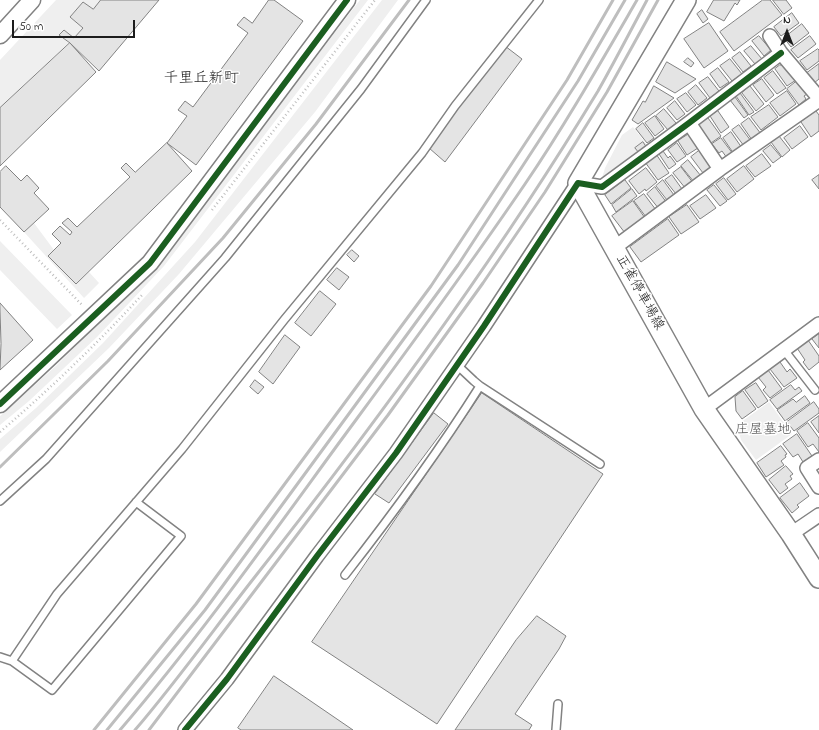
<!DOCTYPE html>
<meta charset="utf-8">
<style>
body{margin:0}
#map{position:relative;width:819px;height:730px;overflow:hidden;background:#fff;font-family:"Indie Flower",sans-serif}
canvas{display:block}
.north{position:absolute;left:767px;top:12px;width:40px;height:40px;-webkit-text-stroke:3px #fff;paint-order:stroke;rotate:0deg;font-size:11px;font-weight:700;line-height:16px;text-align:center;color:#1c1c1c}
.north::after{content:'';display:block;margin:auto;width:14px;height:18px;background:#1c1c1c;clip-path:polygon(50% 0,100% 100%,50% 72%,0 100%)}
.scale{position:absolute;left:12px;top:20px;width:123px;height:18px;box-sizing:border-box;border:2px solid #1c1c1c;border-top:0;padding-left:5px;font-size:12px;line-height:14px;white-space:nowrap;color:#1c1c1c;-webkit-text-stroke:3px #fff;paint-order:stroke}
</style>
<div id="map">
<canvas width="819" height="730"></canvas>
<div class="north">N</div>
<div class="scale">50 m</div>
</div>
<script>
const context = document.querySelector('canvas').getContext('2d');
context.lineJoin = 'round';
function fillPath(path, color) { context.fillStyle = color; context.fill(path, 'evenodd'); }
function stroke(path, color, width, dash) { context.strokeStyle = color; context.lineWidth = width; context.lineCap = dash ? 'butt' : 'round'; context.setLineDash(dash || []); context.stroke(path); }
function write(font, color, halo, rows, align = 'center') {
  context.font = font + ' "Indie Flower","Klee One",sans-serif'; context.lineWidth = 3; context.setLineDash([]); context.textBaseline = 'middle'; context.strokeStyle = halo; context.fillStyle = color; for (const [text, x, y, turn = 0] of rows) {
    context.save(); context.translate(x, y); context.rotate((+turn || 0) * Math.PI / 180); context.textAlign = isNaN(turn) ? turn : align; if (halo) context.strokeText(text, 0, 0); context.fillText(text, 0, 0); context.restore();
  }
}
const green = new Path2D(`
 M56,0H101L93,9L83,2L70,17L83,28L74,38L64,30L59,35L69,43L0,108V60Z
 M360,0H368L164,266L97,337L29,401L0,425V416L57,365L152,268Z
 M382,0H398L315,112L179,274L109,348L0,452V439L36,408L103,343L195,242Z
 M633,127L648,146L607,179L602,178L605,168L622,135Z
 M34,223L54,250L48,256L76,284L89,272L99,283L84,298L24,232Z
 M0,241L72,315L57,329L0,270Z
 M769,402L792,434L756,460L741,440L737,425Z`);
const building = new Path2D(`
 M101,0H159L99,71L70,43L59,35L64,30L74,38L83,28L70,17L83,2L93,9Z
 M269,0H274L303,21L196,165L167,143L187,116L178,110L185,101L193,107L248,33L237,25L244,17L252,23Z
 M714,0H740L737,5L735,3L724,21L707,12Z
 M763,0H770L782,15L734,51L720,32Z
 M773,0H786L792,8L784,14Z
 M702,10L708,19L703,23L697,14Z
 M792,13L799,23L781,36L774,27Z
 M709,23L728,51L704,68L684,39Z
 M802,24L809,33L791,47L784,38Z
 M759,36L771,50L764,56L752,41Z
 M810,36L816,44L798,58L791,50Z
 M70,43L96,72L0,166V108Z
 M505,46L522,59L445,162L429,148Z
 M751,46L762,59L755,64L744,51Z
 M818,49L819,50V61L807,70L800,61Z
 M740,52L751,66L743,72L732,58Z
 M688,58L694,63L691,67L684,62Z
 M730,59L742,74L732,81L720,66Z
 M667,62L696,79L675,93L656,82Z
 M819,64V79L814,83L807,73Z
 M780,65H785L796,80L787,86L775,69Z
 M718,68L729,82L720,88L710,74Z
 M773,71L786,88L777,94L764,78Z
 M708,77L719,91L710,98L699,83Z
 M762,79L774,95L766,102L753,85Z
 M797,81L807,94L804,96L806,99L799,105L787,89Z
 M696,85L707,98L698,105L688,92Z
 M654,86L674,98L638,124L632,120L643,101L645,102Z
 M750,86L764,104L756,111L742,93Z
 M787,91L796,104L780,116L770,103Z
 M686,93L696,105L687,112L677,99Z
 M740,93L754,112L749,115L736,96Z
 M735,97L748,115L744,118L730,100Z
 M675,101L685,114L677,120L667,108Z
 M769,105L778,117L761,130L751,117Z
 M664,109L676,123L668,130L656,116Z
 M718,111L729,127L721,133L710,116Z
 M816,111L819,115V131L811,137L801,122Z
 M655,116L664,129L655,136L645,123Z
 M708,118L721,136L711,143L698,124Z
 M749,118L761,134L752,140L741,124Z
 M643,123L654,138L647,143L636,129Z
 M739,125L751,141L744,146L732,130Z
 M800,126L808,137L792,149L784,138Z
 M731,132L742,148L734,154L723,138Z
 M689,134L698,148L687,155L678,141Z
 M779,136L790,150L782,157L771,142Z
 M721,138L733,154L727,158L722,151L719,153L712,144Z
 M643,142L647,148L639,153L635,148Z
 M167,143L192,171L76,284L48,256L61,243L52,234L60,226L70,235L72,232L62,223L68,218L77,227L130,177L121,168L126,163L135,172Z
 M677,143L686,156L677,162L668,150Z
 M771,145L781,157L773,163L763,151Z
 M700,150L712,166L703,173L691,157Z
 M663,151L668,158L670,156L676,164L669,169L659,154Z
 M656,154L669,173L658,180L645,162Z
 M762,154L771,166L755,177L746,166Z
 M688,160L701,176L694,182L681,166Z
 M6,166L21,181L27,175L39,188L34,193L49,209L24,232L0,207V172Z
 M744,166L754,179L737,192L727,179Z
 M681,167L694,184L686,189L673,173Z
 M646,168L657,182L646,191L645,189L639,194L629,181Z
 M672,175L682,189L676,194L665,180Z
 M819,175V189L812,180Z
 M724,178L736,194L728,200L716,184Z
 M625,180L631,188L611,204L605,195Z
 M663,180L674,195L667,200L656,186Z
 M714,185L727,201L720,206L707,190Z
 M655,187L667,203L659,209L647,194Z
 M632,189L637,196L616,212L612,205Z
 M644,194L656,210L646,217L634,201Z
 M706,195L716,208L700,219L690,206Z
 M633,201L645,218L625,233L612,216Z
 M687,205L699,222L681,234L669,217Z
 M668,219L679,235L641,262L630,247Z
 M352,250L359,256L354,262L347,255Z
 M337,268L349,277L339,290L327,280Z
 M320,291L336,304L311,336L295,323Z
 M0,303L33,340L0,370L1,344Z
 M819,334V348L812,339Z
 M285,335L300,347L273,384L259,372Z
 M808,340L819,356V362L809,370L803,362L805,360L797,348Z
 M780,362L787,372L790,369L797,378L784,387L770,369Z
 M768,370L782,389L770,398L763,390L766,387L758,377Z
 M255,380L264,387L258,394L250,387Z
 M756,383L768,401L758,408L745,390Z
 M791,385L795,390L799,387L802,391L777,409L770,400Z
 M743,391L756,409L742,419L736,411L735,397Z
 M482,393L603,474L437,724L312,642Z
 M805,396L810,403L785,421L777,410L793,399L796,402Z
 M814,402L819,409V413L794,431L787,422Z
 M434,413L448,424L389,503L375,494Z
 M819,416V433L811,422Z
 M808,423L819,438V452L813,444L808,447L797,431Z
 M797,434L812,456L803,462L798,454L793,457L783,444Z
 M781,446L787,454L785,455L786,457L781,461L784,465L766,477L757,463Z
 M786,466L793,474L790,476L792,479L785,484L788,488L780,494L769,480Z
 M800,483L809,496L797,505L799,507L792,513L780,498Z
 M537,616L566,636L559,649L515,714L532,725L529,730H455L516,640Z
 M274,676L353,730H241L238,728Z`);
const path = new Path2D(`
 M212,210L375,0
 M0,220L83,306
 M0,432C50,389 97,344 142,295`);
const service = new Path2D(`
 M784,350L815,390
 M457,365L474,381L480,386
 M0,501L46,459L225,258L361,89L426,0
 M345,575C393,514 439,451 480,386L600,464
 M0,657L12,661L57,594L182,449L284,320L422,153L455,106L539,0
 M12,661L52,690L181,536L136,502
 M556,730L558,704`);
const minor = new Path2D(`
 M770,36L781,53L819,98
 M689,123L720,169
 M614,248L720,169L819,100
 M704,409L819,324
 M819,460L807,468L819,487
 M791,534L819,515
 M185,730L227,679L317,556L396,453L484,326L578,183L602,187L689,123L781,53`);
const tertiary = new Path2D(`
 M0,35L32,0
 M0,404L150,263L347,0`);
const secondary = new Path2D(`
 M686,0L578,183L704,409L791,534L819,578`);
const rail = new Path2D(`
 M0,467L108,361L223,238L316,124L409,0
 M94,730L196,604L431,286L567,80L613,0
 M107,730L205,610L458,265L578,81L625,0
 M120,730C197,640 266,543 336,447C400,360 464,274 525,184C565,125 601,62 637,0
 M135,730C177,681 214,629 254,578C377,422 495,261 598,91C615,61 631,30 647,0
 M149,730L388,415L483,283L545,192L607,92L658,0`);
const cycleway = new Path2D(`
 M0,404L150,263L347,0
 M185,730L227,679L317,556L396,453L484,326L578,183L602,187L689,123L781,53`);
const streetNames = [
 ["正雀停車場線",639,293,61]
];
const parkNames = [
 ["庄屋墓地",763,431]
];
const neighbourhoodNames = [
 ["千里丘新町",201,80]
];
fillPath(green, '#efefef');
fillPath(building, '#e4e4e4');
stroke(building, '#828282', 1);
stroke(service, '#828282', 10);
stroke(minor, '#828282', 16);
stroke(tertiary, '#828282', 19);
stroke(secondary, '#828282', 22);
stroke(path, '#bebebe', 2.5, [1, 3]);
stroke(service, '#fff', 7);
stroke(minor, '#fff', 13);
stroke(tertiary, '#fff', 16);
stroke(secondary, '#fff', 19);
stroke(rail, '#bebebe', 3);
stroke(cycleway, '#1b5e20', 6);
write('14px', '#1c1c1c', '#fff', streetNames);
write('14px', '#575757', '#fff', parkNames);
write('15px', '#1c1c1c', '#fff', neighbourhoodNames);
</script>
